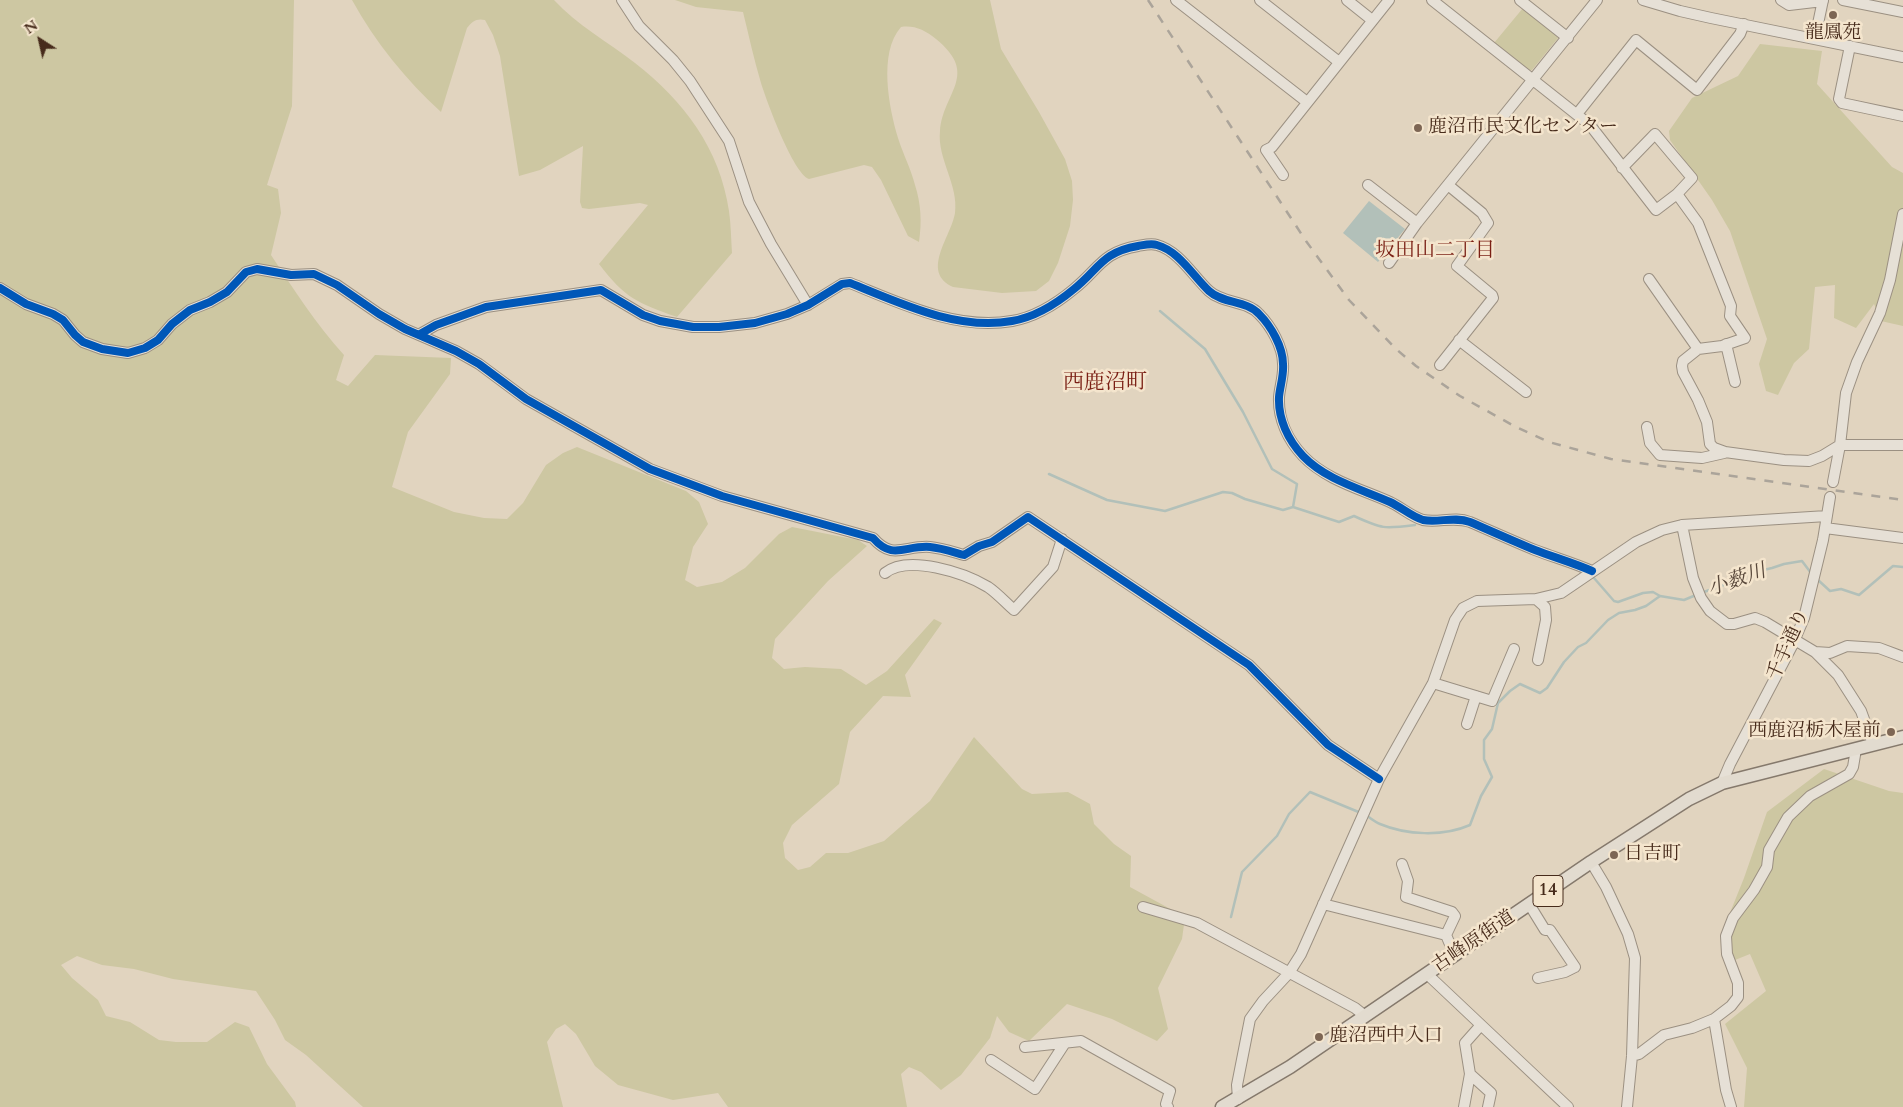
<!DOCTYPE html>
<meta charset="utf-8">
<style>
body{margin:0}
#map{position:relative;width:1903px;height:1107px;overflow:hidden;background:#e1d4bf;font-family:Cardo,serif}
canvas{display:block}
.north{position:absolute;left:15px;top:15px;width:50px;height:50px;-webkit-text-stroke:4px #f4e5cd;paint-order:stroke;rotate:325deg;font-size:14px;font-weight:700;line-height:20px;text-align:center;color:#472b1b}
.north::after{content:'';display:block;margin:auto;width:18px;height:22px;background:#472b1b;clip-path:polygon(50% 0,100% 100%,50% 72%,0 100%)}
</style>
<div id="map">
<canvas width="1903" height="1107"></canvas>
<div class="north">N</div>
</div>
<script>
const context = document.querySelector('canvas').getContext('2d');
context.lineJoin = 'round';
function fillPath(path, color) { context.fillStyle = color; context.fill(path, 'evenodd'); }
function stroke(path, color, width, dash) { context.strokeStyle = color; context.lineWidth = width; context.lineCap = dash ? 'butt' : 'round'; context.setLineDash(dash || []); context.stroke(path); }
function write(font, color, halo, rows, align = 'center') {
  context.font = font + ' Cardo,"Noto Serif JP",serif'; context.lineWidth = 5; context.setLineDash([]); context.textBaseline = 'middle'; context.strokeStyle = halo; context.fillStyle = color; for (const [text, x, y, turn = 0] of rows) {
    context.save(); context.translate(x, y); context.rotate((+turn || 0) * Math.PI / 180); context.textAlign = isNaN(turn) ? turn : align; if (halo) context.strokeText(text, 0, 0); context.fillText(text, 0, 0); context.restore();
  }
}
const green = new Path2D(`
 M0,0H294L292,106L267,185L278,189L281,213L271,255C294,290 316,324 344,355L336,380L348,386L375,355L451,358L450,374L408,432L392,487L454,512L484,518L507,519L523,503L546,465L563,453L577,447L686,491L699,502L708,524L693,547L685,580L697,587L722,582L745,568L779,534L792,527L858,540L867,546L828,581L775,639L772,658L784,669L805,667L841,669L866,685L887,671L934,619L942,623L905,675L911,697L883,696L850,732L839,784L792,825L783,843L785,858L798,870L810,867L826,853H848L884,841L930,801L974,737L1022,789L1032,794L1068,792L1090,804L1094,824L1114,844L1131,856L1130,887L1185,917L1182,939L1158,988L1168,1029L1157,1041L1112,1019L1067,1004L1029,1041L1009,1032L997,1016L990,1038L961,1075L941,1090L921,1072L909,1067L901,1074L907,1107H728L718,1093L673,1100L618,1085L595,1066L576,1034L565,1024L556,1029L547,1042L563,1107H363L306,1055L285,1040L275,1020L256,991L173,979L134,969L102,965L77,956L61,965L72,978L98,1000L106,1016L130,1022L159,1040L176,1042H207L235,1022L249,1027L267,1064L295,1102L296,1107H0Z
 M352,0H554C577,25 608,42 635,63C684,101 720,149 729,211C731,225 731,239 732,253L677,317C637,303 625,298 599,264L648,205L640,203L589,209L582,208L580,202L583,146L540,170L519,176L500,56L493,35L485,20C477,18 472,21 467,28L441,112C406,80 375,42 352,0Z
 M675,0H990L1001,49L1039,112L1065,159L1072,181L1073,200L1070,226L1058,263L1049,281L1036,291L1002,293L953,287C920,272 951,237 955,213C959,185 937,159 940,131C943,92 980,75 936,39C925,30 914,25 901,27C878,53 889,108 898,138C903,154 911,169 915,185C921,204 922,222 919,242L908,236L881,180L872,167L864,165L809,179C793,173 767,102 761,83C754,60 749,36 743,12L696,7Z
 M1523,8L1557,35L1558,38L1532,70H1528L1494,43Z
 M1760,44L1822,51L1817,84L1892,167L1903,173V326L1881,321L1874,304L1856,328L1834,318L1835,285L1815,287L1809,349L1794,363L1778,395L1766,391L1759,364L1767,339L1730,231L1712,200L1670,140L1669,131L1692,98L1738,76Z
 M1824,769L1889,791L1903,793V1107H1744L1747,1068L1725,1024L1766,991L1750,954L1735,960L1721,935L1744,878L1767,812Z`);
const water = new Path2D(`
 M1369,201L1405,229L1378,262L1343,233Z`);
const stream = new Path2D(`
 M1160,311L1205,349L1243,412L1272,469L1297,484L1293,507
 M1049,474L1107,500L1165,511L1223,492L1232,493L1245,499L1283,510L1293,507L1339,522L1354,516C1382,529 1384,529 1415,525
 M1594,578L1614,601L1618,602L1643,593L1653,592L1660,596L1684,600L1696,595
 M1817,579L1830,591L1841,589L1859,595L1893,566L1903,567
 M1701,593L1732,582L1742,575L1772,568L1784,564L1802,561L1811,573
 M1366,815C1370,818 1375,822 1380,824C1406,835 1443,837 1470,825L1481,796L1492,777L1484,759V740L1492,729L1498,703L1510,691L1520,684L1540,693L1547,688L1564,662L1578,647L1586,643L1608,620L1619,613L1635,610L1646,606L1660,596
 M1231,917L1242,872L1277,836L1289,814L1310,792L1361,813`);
const minor = new Path2D(`
 M622,0L639,26L673,60L690,81L729,141L749,202L771,244L808,305
 M1176,0L1307,102
 M1260,0L1339,62
 M1347,0L1372,20
 M1432,0L1590,125L1656,210L1677,194L1692,178L1655,134L1622,168
 M1520,0L1568,38
 M1643,0L1680,11L1711,18L1903,57
 M1781,0L1789,5L1823,1
 M1843,0L1903,12
 M1815,38L1823,0
 M1850,46L1839,99L1842,103L1903,116
 M1577,114L1636,40L1697,90L1740,34L1744,24
 M1283,175L1266,150L1272,147L1389,0
 M1368,185L1417,223
 M1677,194L1698,223L1731,306L1730,316L1745,338L1722,346L1698,349L1683,361L1682,366L1683,372L1698,400L1707,422L1710,444L1714,448L1725,452L1784,460L1809,461L1822,456L1840,445H1903
 M1389,263L1417,223L1597,0
 M1649,279L1698,349
 M0,288L26,304L53,314L63,320L75,335L83,342L102,349L128,353L145,348L158,340L172,324L190,310L210,302L227,292L246,272L257,269L291,275L314,274L337,285L379,314L405,329L456,351L479,364L526,399L650,469L722,496L873,538C893,561 905,545 930,547C941,548 953,552 964,555L979,546L992,542L1028,517L1249,665L1328,745L1379,779
 M420,334L436,325L486,307L601,290L643,315L660,321L693,327H719L755,323L787,314L808,305L842,284L850,283C900,303 957,331 1012,321C1036,317 1056,304 1074,289C1099,269 1102,252 1138,246C1144,245 1151,243 1157,245C1179,251 1193,276 1209,291C1223,304 1246,300 1259,314C1271,326 1283,347 1283,364C1284,375 1280,386 1279,397C1278,419 1288,440 1303,456C1326,480 1361,489 1390,502C1401,507 1412,517 1423,520C1439,523 1454,516 1470,522C1491,531 1513,541 1535,550C1553,557 1574,563 1592,571
 M1459,340L1526,392
 M1726,344L1735,382
 M1440,365L1493,298L1492,295L1457,266L1485,227L1488,223L1482,213L1448,185
 M1647,427L1650,443L1660,455L1702,458L1724,453
 M1833,482L1840,445L1846,393L1857,362L1880,313L1890,280L1903,214
 M1682,525L1693,578L1701,598L1710,611L1727,624H1734L1755,618L1765,622L1815,652L1838,675L1861,711L1873,744
 M1825,528L1903,538
 M885,573C908,554 965,573 988,587C997,593 1006,603 1014,610L1053,567L1062,539
 M1536,599L1545,607L1546,620L1538,660
 M1815,652L1830,653L1847,646L1879,648L1903,657
 M1433,683L1492,701L1514,649
 M1467,724L1476,696
 M1722,783L1730,764L1792,646L1804,618L1823,540L1830,497
 M1591,862L1606,887L1628,934L1635,958L1632,1056L1627,1107
 M1402,864L1408,881L1406,897L1452,912L1455,916L1446,935
 M1323,904L1446,935L1452,949L1456,954
 M1529,904L1545,930H1550L1575,967L1565,972L1538,978
 M1143,907L1197,923L1355,1008L1365,1016
 M1427,974L1568,1107
 M1714,1019L1726,1090L1731,1107
 M1025,1047L1081,1041L1170,1091L1166,1104L1168,1107
 M1632,1056L1639,1054L1664,1035L1692,1028L1714,1019L1731,1006L1738,997V983L1727,954L1726,936L1733,918L1754,890L1767,867L1769,850L1788,817L1810,796L1849,774L1853,767L1856,749
 M991,1060L1035,1089L1065,1043
 M1470,1074L1491,1093L1488,1107
 M1238,1099L1237,1085L1250,1019L1263,1001L1289,973L1301,954L1379,779L1433,683L1455,620L1463,608L1477,601L1536,599L1561,593L1636,542L1662,530L1682,525L1827,516
 M1464,1107L1470,1074L1465,1043L1481,1025`);
const major = new Path2D(`
 M1222,1107L1290,1067L1591,862L1689,799L1722,783L1903,737`);
const rail = new Path2D(`
 M1148,0L1306,241L1349,300L1396,349L1416,366L1460,396L1516,427L1549,442L1611,459L1903,500`);
const cycleway = new Path2D(`
 M0,288L26,304L53,314L63,320L75,335L83,342L102,349L128,353L145,348L158,340L172,324L190,310L210,302L227,292L246,272L257,269L291,275L314,274L337,285L379,314L405,329L456,351L479,364L526,399L650,469L722,496L873,538C893,561 905,545 930,547C941,548 953,552 964,555L979,546L992,542L1028,517L1249,665L1328,745L1379,779
 M420,334L436,325L486,307L601,290L643,315L660,321L693,327H719L755,323L787,314L808,305L842,284L850,283C900,303 957,331 1012,321C1036,317 1056,304 1074,289C1099,269 1102,252 1138,246C1144,245 1151,243 1157,245C1179,251 1193,276 1209,291C1223,304 1246,300 1259,314C1271,326 1283,347 1283,364C1284,375 1280,386 1279,397C1278,419 1288,440 1303,456C1326,480 1361,489 1390,502C1401,507 1412,517 1423,520C1439,523 1454,516 1470,522C1491,531 1513,541 1535,550C1553,557 1574,563 1592,571`);
const markers = [
 [1833,15,5,"#7d6654"],
 [1418,128,5,"#7d6654"],
 [1891,732,5,"#7d6654"],
 [1614,855,5,"#7d6654"],
 [1319,1037,5,"#7d6654"]
];
const shields = [
 [1548,891,30]
];
const shieldNames = [
 ["14",1548,891]
];
const poiNames = [
 ["龍鳳苑",1833,34,"center"],
 ["鹿沼市民文化センター",1428,128],
 ["西鹿沼栃木屋前",1881,732,"right"],
 ["日吉町",1624,855],
 ["鹿沼西中入口",1329,1037]
];
const streetNames = [
 ["千手通り",1789,645,-66],
 ["古峰原街道",1474,942,-34]
];
const neighbourhoodNames = [
 ["坂田山二丁目",1435,251]
];
const waterNames = [
 ["小薮川",1737,581,-19]
];
const quarterNames = [
 ["西鹿沼町",1105,383]
];
fillPath(green, '#cdc7a2');
fillPath(water, '#b2c0b9');
stroke(stream, '#b2c0b9', 2.5);
stroke(minor, '#9b9082', 12);
stroke(major, '#85796c', 15);
stroke(minor, '#e6e0d6', 10);
stroke(major, '#e2dbcf', 12);
stroke(rail, '#aba49a', 2.5, [9, 9]);
stroke(cycleway, '#0057b8', 8);
for (const [x, y, r, color] of markers) { const dot = new Path2D(); dot.arc(x, y, r, 0, 2 * Math.PI); context.fillStyle = color; context.fill(dot); stroke(dot, '#f4e5cd', 2); }
for (const [x, y, w] of shields) { const box = new Path2D(); box.roundRect(x - w / 2, y - 15.5, w, 31, 4); context.fillStyle = '#f4e5cd'; context.fill(box); stroke(box, '#472b1b', 1); }
write('bold 18px', '#472b1b', null, shieldNames);
write('19px', '#472b1b', '#f4e5cd', poiNames, 'left');
write('19px', '#472b1b', '#f4e5cd', streetNames);
write('20px', '#7a1f14', '#f4e5cd', neighbourhoodNames);
write('italic 20px', '#58473a', '#f4e5cd', waterNames);
write('21px', '#7a1f14', '#f4e5cd', quarterNames);
</script>
